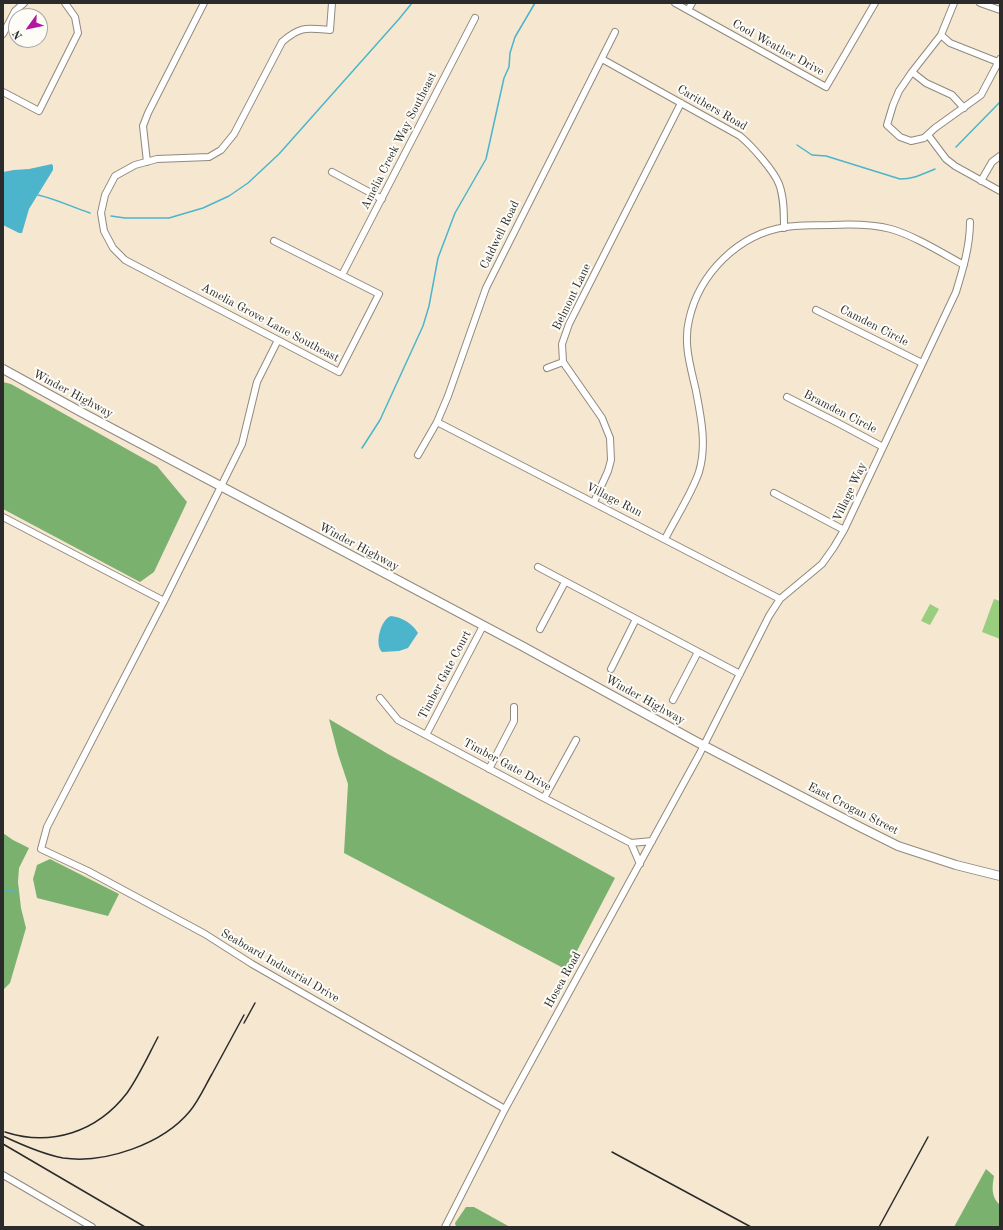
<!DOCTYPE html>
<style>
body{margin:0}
#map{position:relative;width:1003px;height:1230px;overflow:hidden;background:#f6e7d1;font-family:"Old Standard TT",serif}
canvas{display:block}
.frame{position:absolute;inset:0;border:4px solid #2b2b2b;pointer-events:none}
.north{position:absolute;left:8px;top:8px;width:40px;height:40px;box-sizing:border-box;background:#fdfcf7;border:1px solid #a9a8a5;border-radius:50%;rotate:237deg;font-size:11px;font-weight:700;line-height:16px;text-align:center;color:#2b2b2b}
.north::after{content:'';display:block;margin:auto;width:14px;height:18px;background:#b5179e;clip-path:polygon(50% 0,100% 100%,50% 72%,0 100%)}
</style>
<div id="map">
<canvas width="1003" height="1230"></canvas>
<div class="frame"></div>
<div class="north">N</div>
</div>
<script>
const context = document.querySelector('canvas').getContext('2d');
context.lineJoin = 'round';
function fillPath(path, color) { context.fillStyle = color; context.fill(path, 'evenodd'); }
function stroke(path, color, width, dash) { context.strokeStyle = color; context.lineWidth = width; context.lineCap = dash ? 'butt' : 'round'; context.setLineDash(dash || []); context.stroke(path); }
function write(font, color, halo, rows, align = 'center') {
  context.font = font + ' "Old Standard TT",serif'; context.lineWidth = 4; context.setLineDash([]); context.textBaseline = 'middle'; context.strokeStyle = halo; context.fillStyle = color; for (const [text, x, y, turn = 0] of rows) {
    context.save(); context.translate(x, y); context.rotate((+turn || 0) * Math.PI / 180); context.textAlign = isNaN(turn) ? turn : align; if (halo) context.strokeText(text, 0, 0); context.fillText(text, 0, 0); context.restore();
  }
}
const green = new Path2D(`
 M994,599L1000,601V639L982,632Z
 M930,604L939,609L930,625L921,621Z`);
const forest = new Path2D(`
 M3,382L11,384L157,466L187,502L154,572L140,582L3,509Z
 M329,719L388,754L615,878L567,970L344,853L348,784L338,754Z
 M3,833L13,840L29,848L19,868L18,882L21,908L26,928L10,983L3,990Z
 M50,859L119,894L108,916L37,898L33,879L37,865Z
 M986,1169L994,1176C992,1187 991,1197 1000,1205V1227H954Z
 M466,1207H474L510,1227H456L455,1223Z`);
const water = new Path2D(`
 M52,164L53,166V170L29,209L22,233H19L3,225V172L14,170L29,169Z
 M391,616C402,617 413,624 418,633L408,648L399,651L382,652C374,644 381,619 391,616Z`);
const stream = new Path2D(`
 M797,145L812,155L826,156L900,179C914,179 923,174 935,169
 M956,147L1000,102
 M38,195C56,199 72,207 90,213
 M111,216L125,218H169L203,208L229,196L248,183L279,154L399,19L412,3
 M362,448L380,420L423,326L429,306L438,258L455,213L486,159L504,78L509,67L510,53L515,37L535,3
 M3,889L16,892`);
const minor = new Path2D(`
 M675,3L826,87L875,3
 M954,3L941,35L912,72L899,91L893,105L887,125L900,137L911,141L924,138L935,128L981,95L1000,59
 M980,3L1000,10
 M688,10L692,3
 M3,34L15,11L24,3
 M941,35L950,43L998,62
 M602,59L740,136C752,146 774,171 779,184C784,197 784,214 784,228
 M912,72L926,83L952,95L964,108
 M3,92L39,111L78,33L75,17L65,3
 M928,135L946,159L955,166L1000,191
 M147,162L143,126L148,113L204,3
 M332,172L382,199
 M981,181L992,162L1000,156
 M274,241L379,294L339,372L125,260L113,248L104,231L101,213L105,195L115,176L135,165L157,159L209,157L221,150L234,134L282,42C300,26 306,28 330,30L332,3
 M342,275L475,18
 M816,310L922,363
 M278,340L257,382L242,444L164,601L47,827L41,849L88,871L205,934L252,964L505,1109
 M547,368L563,362
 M787,397L838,423L883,447
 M437,422L780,599
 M418,455L437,422L448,396L486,288L615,32
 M774,493L844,530
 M594,502L608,471L611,460L610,438L602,418L563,362L562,344L569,324L681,103
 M3,517L164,601
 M665,539C675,519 692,493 699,472C707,445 701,417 696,391C691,368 683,344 689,320C699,274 738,234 786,227C800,225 816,225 831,225C850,224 872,224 891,229C915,236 942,253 964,265
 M538,567L740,674
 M540,629L565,582
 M611,669L636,619
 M380,698L398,720L544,798L631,843L652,841
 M673,700L698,652
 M426,735L483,626
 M489,769L514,721V707
 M544,798L576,740
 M631,843L640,864
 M3,1175L92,1227
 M445,1227L505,1109L699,755L769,616L780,599L822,564L834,547L844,530L956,292C963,269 970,246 970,222`);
const major = new Path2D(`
 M3,369L81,412L522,646L695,741L860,827L898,846L956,865L1000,876`);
const rail = new Path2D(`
 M244,1023L255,1003
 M5,1132C51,1147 97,1132 127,1093C139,1076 148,1056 158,1037
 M3,1136C22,1145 42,1154 63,1158C105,1164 163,1144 190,1111C199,1100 205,1086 212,1074C223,1054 233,1035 244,1015
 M3,1144L145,1227
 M612,1152L751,1227
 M879,1227L928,1137`);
const streetNames = [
 ["Cool Weather Drive",778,48,29],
 ["Carithers Road",712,108,30],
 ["Amelia Creek Way Southeast",399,141,-63],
 ["Caldwell Road",500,235,-64],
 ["Belmont Lane",572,297,-64],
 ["Amelia Grove Lane Southeast",270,323,28],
 ["Camden Circle",874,326,27],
 ["Winder Highway",73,394,28],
 ["Bramden Circle",840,412,27],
 ["Village Way",850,492,-65],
 ["Village Run",614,500,27],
 ["Winder Highway",359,547,28],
 ["Timber Gate Court",445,675,-62],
 ["Winder Highway",645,700,29],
 ["Timber Gate Drive",507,765,28],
 ["East Crogan Street",853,809,27],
 ["Seaboard Industrial Drive",280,966,30],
 ["Hosea Road",563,980,-61]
];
fillPath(green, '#9ace7f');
fillPath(forest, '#7bb16e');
fillPath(water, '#4cb5cb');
stroke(stream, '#4cb5cb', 1.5);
stroke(minor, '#90897e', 8);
stroke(major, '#90897e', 10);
stroke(minor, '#fff', 6);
stroke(major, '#fff', 8);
stroke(rail, '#2b2b2b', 1.5);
write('12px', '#2b2b2b', '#fdfcf7', streetNames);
</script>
